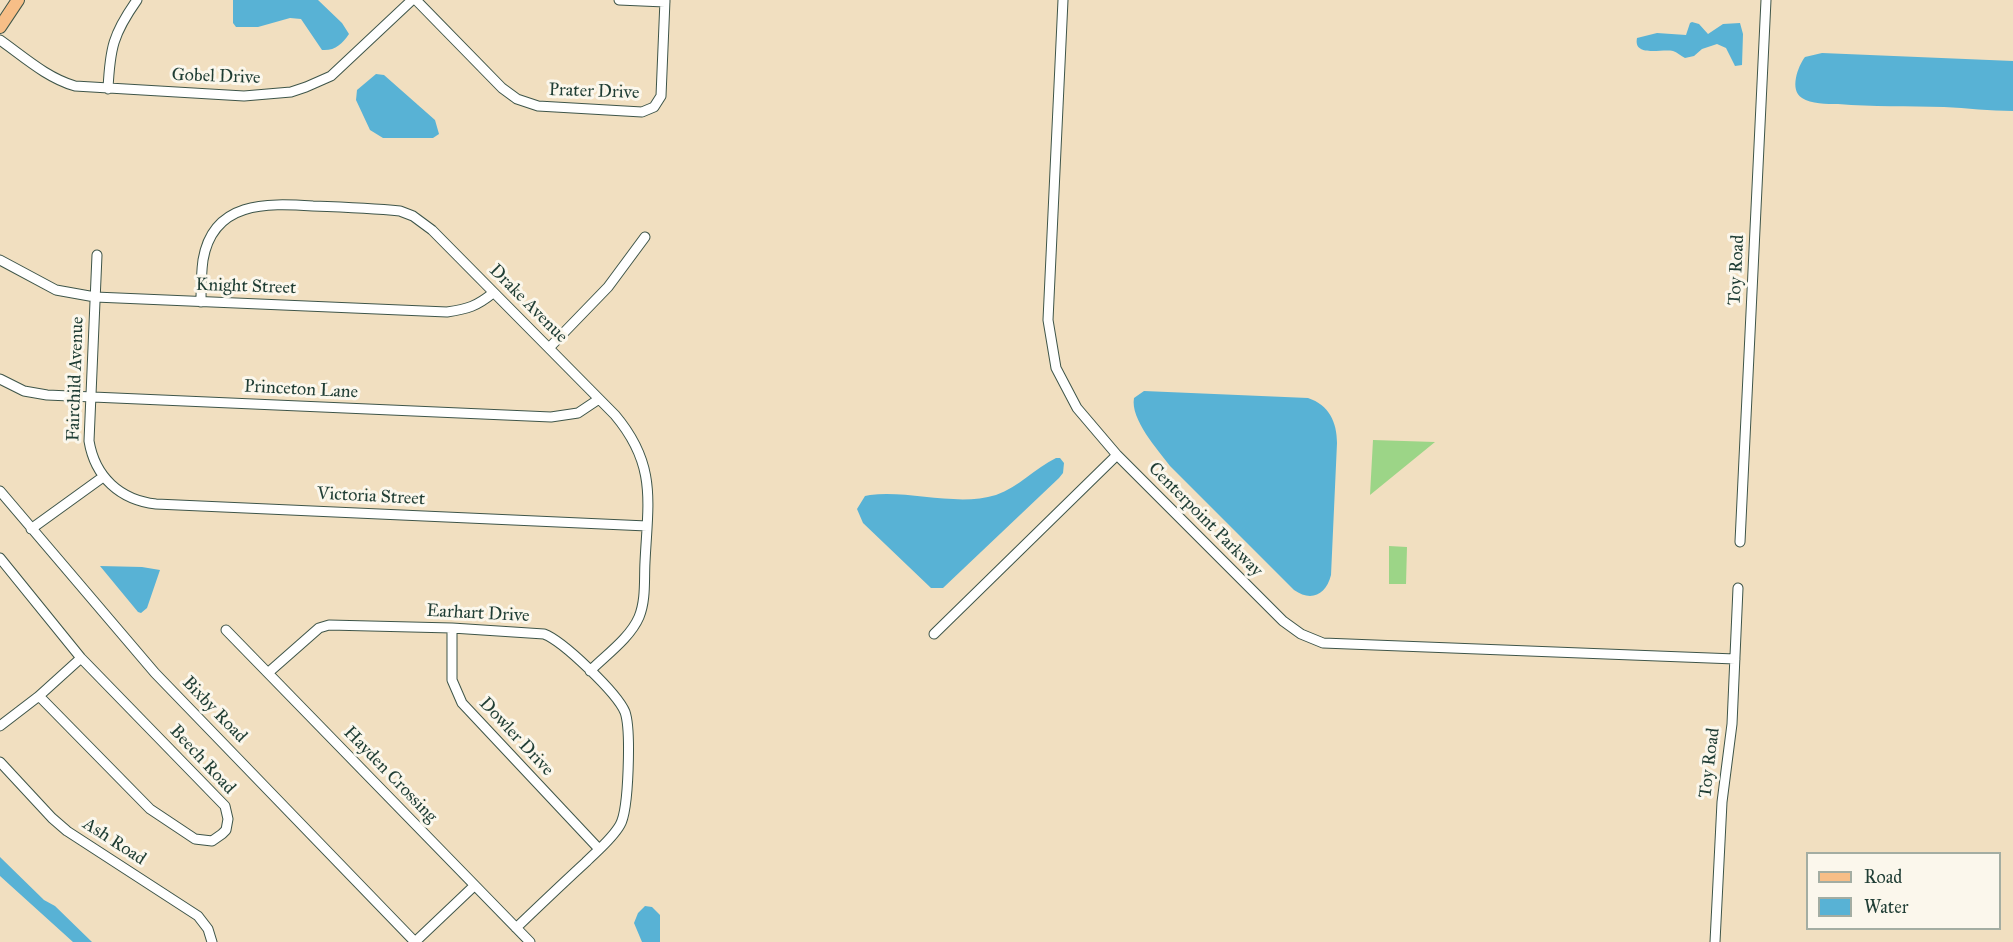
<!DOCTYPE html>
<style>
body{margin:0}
#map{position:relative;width:2013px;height:942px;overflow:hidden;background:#f1dfc0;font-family:"IM FELL Great Primer",serif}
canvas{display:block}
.legend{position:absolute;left:1806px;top:852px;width:195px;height:78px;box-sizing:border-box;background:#fbf7ec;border:2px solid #a3ada2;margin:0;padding:8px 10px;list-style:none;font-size:18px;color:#1f3d34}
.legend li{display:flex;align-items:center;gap:12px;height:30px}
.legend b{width:30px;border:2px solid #a3ada2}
</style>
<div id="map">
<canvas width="2013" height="942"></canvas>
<ul class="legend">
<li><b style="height:8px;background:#f7be87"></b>Road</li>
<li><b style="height:16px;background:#58b2d5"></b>Water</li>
</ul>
</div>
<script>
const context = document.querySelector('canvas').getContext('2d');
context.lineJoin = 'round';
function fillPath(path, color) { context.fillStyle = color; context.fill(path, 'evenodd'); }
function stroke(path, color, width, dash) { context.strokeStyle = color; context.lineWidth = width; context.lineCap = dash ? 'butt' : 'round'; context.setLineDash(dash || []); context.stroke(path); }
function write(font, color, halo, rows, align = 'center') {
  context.font = font + ' "IM FELL Great Primer",serif'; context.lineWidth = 6; context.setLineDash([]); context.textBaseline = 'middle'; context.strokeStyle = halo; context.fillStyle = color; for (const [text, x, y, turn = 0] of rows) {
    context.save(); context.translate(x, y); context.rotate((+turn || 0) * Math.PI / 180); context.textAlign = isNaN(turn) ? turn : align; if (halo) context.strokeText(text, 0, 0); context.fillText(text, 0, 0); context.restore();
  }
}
const green = new Path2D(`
 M1373,440L1435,442L1370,495Z
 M1389,546L1407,547L1406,584H1389Z`);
const water = new Path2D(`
 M233,0H318L342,23L349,34C342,44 335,51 322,50L301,19L290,18L258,27H236L233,23Z
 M1692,22L1699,24L1708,34L1723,24L1740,23L1743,34L1742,65L1735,66L1726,48L1717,44L1702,49L1694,56L1685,58C1681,56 1677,52 1673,51C1663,48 1633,58 1637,38L1657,33L1686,35L1690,23Z
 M1822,53L2013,61V111C1990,111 1967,108 1944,107C1908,106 1873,107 1838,104C1827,104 1811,104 1802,98C1789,90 1798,66 1805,57Z
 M376,74L384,75L435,120L439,134L433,138H383L370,130L356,100L357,90Z
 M1144,391L1308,398C1329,405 1337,422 1337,443L1331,575C1326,595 1311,602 1294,590L1170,466C1158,450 1130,419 1134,398Z
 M1056,458H1060L1064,463L1063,473L1059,478L943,588H931L863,523L857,509L865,496L870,495C910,490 957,507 996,495C1019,487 1035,468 1056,458Z
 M100,566L142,567L160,570L147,608L141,613L138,612Z
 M0,857L44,900L55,906L92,942H73L0,876Z
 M645,906L652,907L660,915V942H642L634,923L638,913Z`);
const minor = new Path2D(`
 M416,0L502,88L517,99L538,106L642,112L654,107L661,96L665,0
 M619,0L665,2
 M1063,0L1048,320L1056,368L1077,408L1117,455L1283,621L1301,634L1323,643L1735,659
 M0,40C24,57 47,78 75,86L244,96L291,92L306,87L331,76L412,0
 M108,89C110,48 113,34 137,0
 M97,255L89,441C95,477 120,500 156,504L647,526
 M0,260L56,290L95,297L447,312C468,309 477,306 493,293
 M201,302C201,288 201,274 203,260C213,201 266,203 313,206C342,207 371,208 400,211L413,216L432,230L615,415C657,465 648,501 645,562C644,580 646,600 639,617C630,638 606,655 590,671
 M549,348L608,287L645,237
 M0,379L24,391L47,395L551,417L578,413L599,399
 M0,491L155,673L415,942
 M31,529L103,477
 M1740,542L1766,0
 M0,558L81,658L225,806L228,819L226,830L222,834L212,841L195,839L150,809L39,696
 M452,628V680L462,703L599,849
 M226,630L530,942
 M934,634L1117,455
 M269,672L319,628L329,625L452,628L544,634C563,641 617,693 625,712C631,729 629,810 620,825C612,839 597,851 586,862C562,884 539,906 516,928
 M0,726L39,696L81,658
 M0,762L52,818L67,831L198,916L208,929L212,942
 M415,942L474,886
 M1715,942L1722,802L1732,724L1738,588`);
const major = new Path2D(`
 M0,27L18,0`);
const streetNames = [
 ["Gobel Drive",216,77,2],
 ["Prater Drive",594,92,2],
 ["Toy Road",1737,270,-87],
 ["Knight Street",246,287,2],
 ["Drake Avenue",528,304,45],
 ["Fairchild Avenue",76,379,-88],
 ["Princeton Lane",301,390,3],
 ["Victoria Street",371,497,3],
 ["Centerpoint Parkway",1205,520,45],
 ["Earhart Drive",478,614,3],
 ["Bixby Road",214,710,46],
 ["Dowler Drive",516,737,47],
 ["Beech Road",202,760,47],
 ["Toy Road",1710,763,-83],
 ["Hayden Crossing",390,775,46],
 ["Ash Road",114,842,33]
];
fillPath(green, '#9cd587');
fillPath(water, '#58b2d5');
stroke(minor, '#3e5549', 11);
stroke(major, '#3e5549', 14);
stroke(minor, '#fff', 9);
stroke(major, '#f7be87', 12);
write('18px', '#1f3d34', '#fbf7ec', streetNames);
</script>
